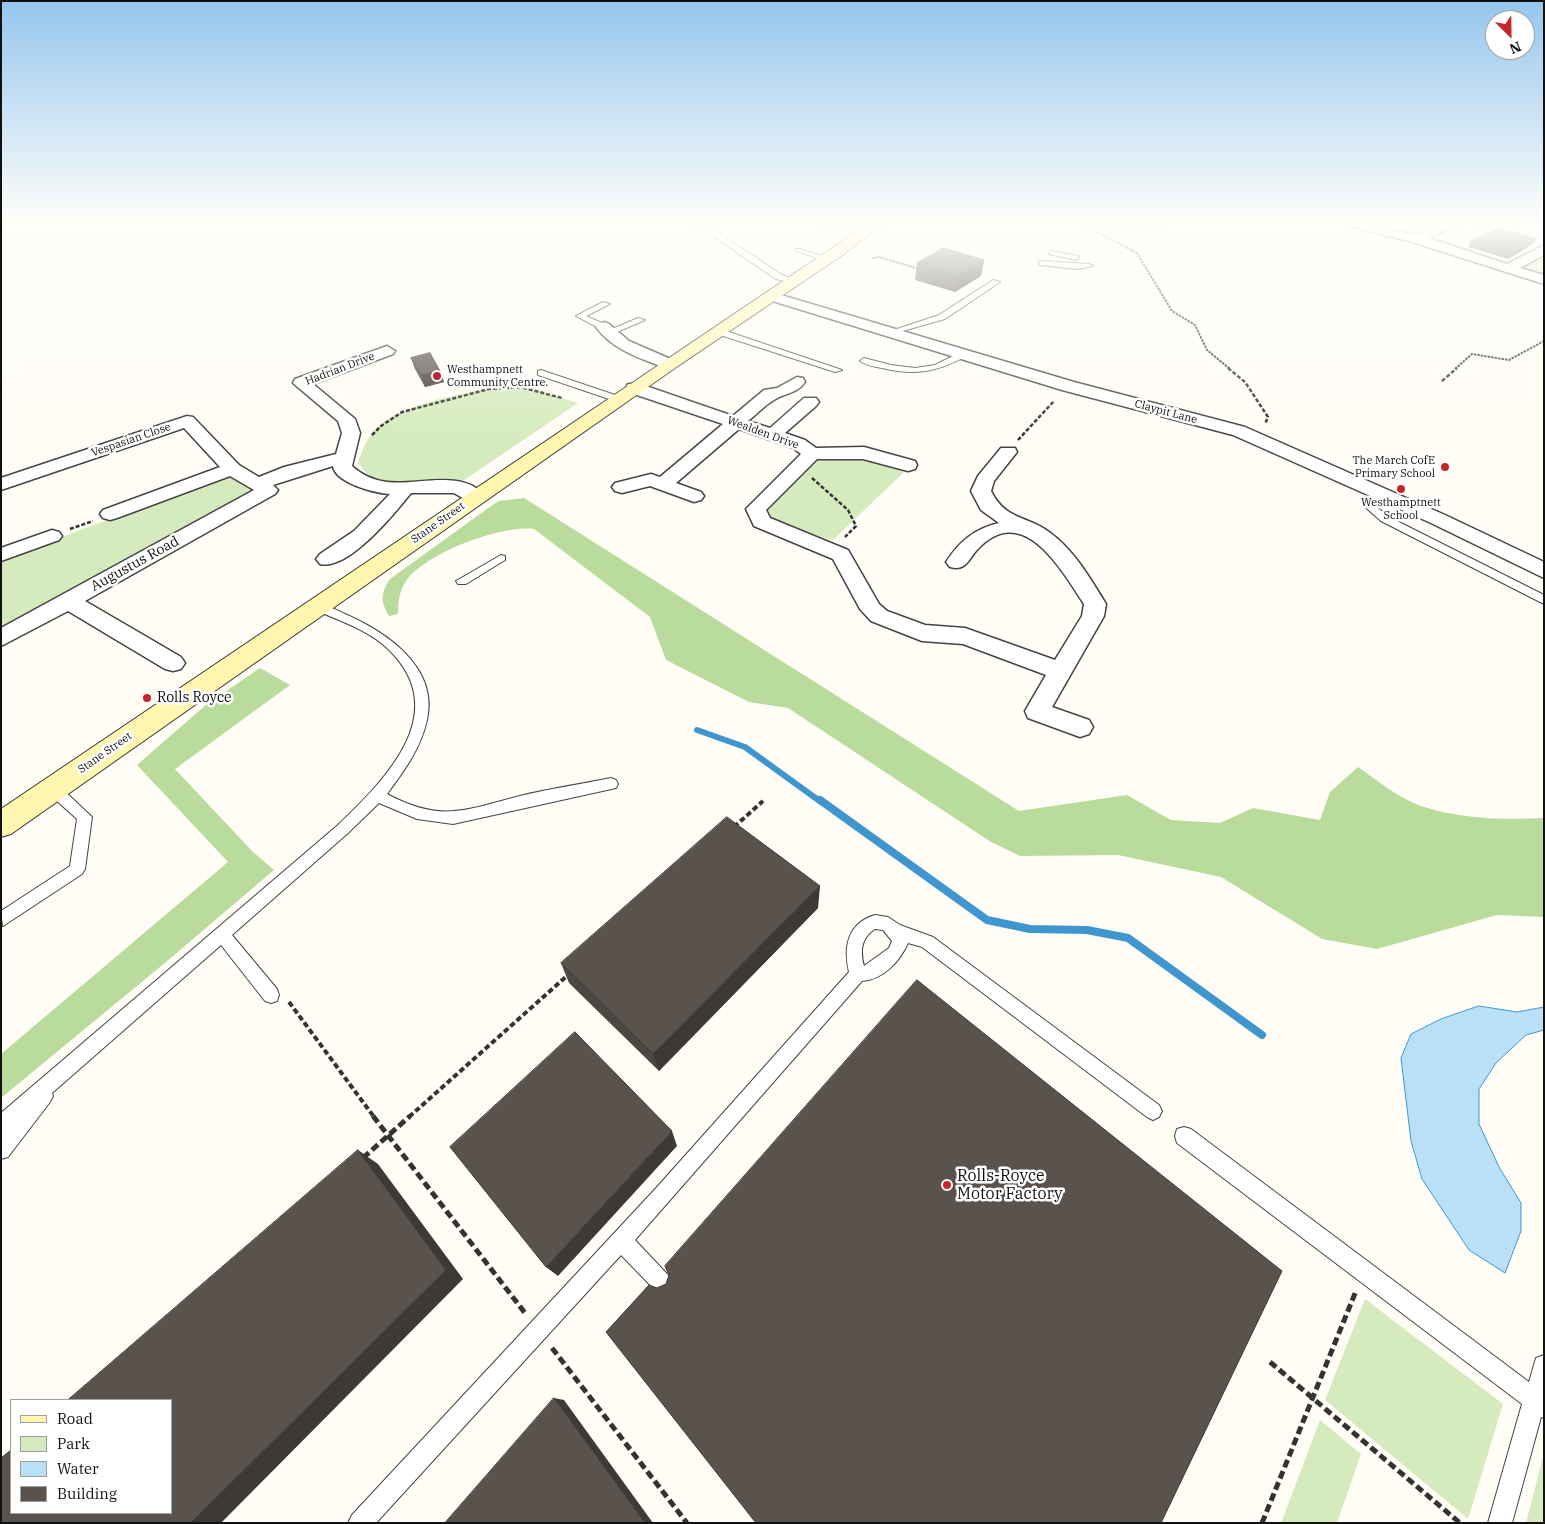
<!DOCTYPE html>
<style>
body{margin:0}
#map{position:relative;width:1545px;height:1524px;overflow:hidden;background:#fffdf5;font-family:"IBM Plex Serif",serif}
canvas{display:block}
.frame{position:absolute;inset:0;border:2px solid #111;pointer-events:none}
.legend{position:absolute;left:10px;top:1399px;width:162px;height:115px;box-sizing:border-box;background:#fff;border:1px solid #a0a0a0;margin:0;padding:6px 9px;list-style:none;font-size:15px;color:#111}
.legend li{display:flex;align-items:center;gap:10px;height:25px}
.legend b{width:25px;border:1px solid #a0a0a0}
.north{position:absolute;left:1485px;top:10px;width:50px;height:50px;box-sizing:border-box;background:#fff;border:1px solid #a0a0a0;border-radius:50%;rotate:157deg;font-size:14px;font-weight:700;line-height:20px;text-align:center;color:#111}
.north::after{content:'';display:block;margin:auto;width:18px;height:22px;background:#c4262e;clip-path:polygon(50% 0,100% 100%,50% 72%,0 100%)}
</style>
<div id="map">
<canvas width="1545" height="1524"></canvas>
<div class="frame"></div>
<ul class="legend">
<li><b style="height:6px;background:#fff6b0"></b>Road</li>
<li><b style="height:14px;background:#d5ebbd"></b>Park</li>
<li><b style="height:14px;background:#b9e0f7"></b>Water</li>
<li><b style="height:14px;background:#5a524d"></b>Building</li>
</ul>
<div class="north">N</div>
</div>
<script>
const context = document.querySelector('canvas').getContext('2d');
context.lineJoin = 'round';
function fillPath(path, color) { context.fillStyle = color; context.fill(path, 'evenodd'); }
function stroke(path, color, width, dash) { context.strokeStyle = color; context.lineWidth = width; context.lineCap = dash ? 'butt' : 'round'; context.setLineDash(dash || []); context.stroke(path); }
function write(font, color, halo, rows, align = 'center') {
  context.font = font + ' "IBM Plex Serif",serif'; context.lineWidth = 5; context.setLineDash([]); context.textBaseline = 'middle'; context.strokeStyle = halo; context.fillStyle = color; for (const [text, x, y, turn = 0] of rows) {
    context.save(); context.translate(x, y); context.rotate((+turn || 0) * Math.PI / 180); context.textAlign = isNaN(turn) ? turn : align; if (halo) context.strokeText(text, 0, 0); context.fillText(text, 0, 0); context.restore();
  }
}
const green = new Path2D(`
 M1544,255V277L1519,268Z
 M514,386L536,390L578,403L458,484H398L380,481L367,474L358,463C362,449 368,436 379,426C406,402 477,389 514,386Z
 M824,457L866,460L904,472L833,540L776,524L766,511L768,503L813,461Z
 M231,473L261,491L1,634V560Z
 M1365,1299L1503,1404L1468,1519L1325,1400Z
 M1320,1420L1361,1454L1337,1523H1281Z
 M1544,1453V1523H1526Z`);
const forest = new Path2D(`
 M524,498L1019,811L1127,795L1171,820L1220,823L1253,808L1320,820L1330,792L1358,767C1377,780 1398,798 1421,806C1459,819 1504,820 1544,818V917L1497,915L1377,949L1322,939L1221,877L1118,855L1020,856L991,842L788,708L749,702L666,660L650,617L534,529C501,525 426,553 406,581C399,592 398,602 398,614L389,616C380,601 381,593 390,579L491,506L499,501Z
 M260,668L290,685L175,769L253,852L274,870L166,962L1,1098V1054L228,862L137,765L207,704Z`);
const cemetery = new Path2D(`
 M1083,223H1165L1119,239Z`);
const water = new Path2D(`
 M1479,1006L1517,1012L1544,1007V1030L1526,1035L1496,1063L1479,1089V1124L1499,1167L1521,1203V1231L1505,1273L1469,1250L1422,1179L1411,1141L1401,1058L1411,1034L1441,1019Z`);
const streamFar1 = new Path2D(`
 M697,730L745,747L821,802`);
const stream = new Path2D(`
 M820,800L987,920L1030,929L1087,930L1128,938L1262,1035`);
const pathFar3 = new Path2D(`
 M1080,223L1137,253L1172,311L1195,325L1207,350L1230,369
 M872,258L879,257L919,269
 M1455,369L1472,354L1509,360L1544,341`);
const pathFar2 = new Path2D(`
 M1228,368L1245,382L1268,417L1265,424
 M1442,381L1457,368
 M372,435L381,426L402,412L489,389L520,387L562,398
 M1018,440L1054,401
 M812,478L848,510L856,526L845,537
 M70,529L93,521`);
const pathFar1 = new Path2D(`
 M734,827L763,801
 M289,1002L374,1117
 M409,1117L569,974`);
const path = new Path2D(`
 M373,1116L525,1313
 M363,1158L410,1116
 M552,1348L687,1523
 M1270,1362L1460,1523
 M1262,1523L1356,1291`);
const lane = new Path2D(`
 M694,223H701L710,227L782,275L798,281L794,283L776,279Z
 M818,223H827L866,233L863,235Z
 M796,249H800L831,259L827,261L796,251Z
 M1051,251L1078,256L1079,258L1075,260L1049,254Z
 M1042,261L1089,264L1093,266L1078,269L1039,265V261Z
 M993,280L1000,282L945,319L892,334L888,332L939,315Z
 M603,302L610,304L586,316L607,325V329H601L576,316Z
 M638,318L645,320L610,335L603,333Z
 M714,329H720L842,370L835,372L714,333Z
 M963,351L966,352V356C938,372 914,376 882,368C875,367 866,365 860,361L864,358L891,365L915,368L935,365Z
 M541,370L621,397L622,399L615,401L538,375V371Z
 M1380,490L1385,493L1375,501L1374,505L1389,517L1544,595V604L1381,521L1364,506L1366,498Z
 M501,555L505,556V560L466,584H458L456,581Z
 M317,602C327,605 336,610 345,614C386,632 439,667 427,720C421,748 404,771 387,794C443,824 467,809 524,795C553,788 582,784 611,778L616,780L618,784L616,788L453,824L417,819L379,803L348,833L232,935L277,989L279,995L277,1001L271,1003L265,1001L221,945L52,1093L53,1096L50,1102L8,1157L1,1159V1113L338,825C387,778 454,711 387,648C367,629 337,620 313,609V603Z
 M53,783L58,785L92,817L85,869L82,874L3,926L1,911L70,866L77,819L48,793L46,789L48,785Z
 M875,915L888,917L900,925L933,937L1159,1105L1162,1111L1159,1117L1153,1120L1147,1117L922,947L908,943C900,961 883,980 862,981L635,1240L668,1275L671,1282L668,1289L661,1292L654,1289L621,1255L376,1523H348L352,1515L658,1186L849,972C843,946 848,923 875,915ZM875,929L883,930L892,941L889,948L864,966C860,951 861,938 875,929Z
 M1184,1127L1191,1129L1529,1382L1536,1358L1544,1355V1418L1541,1417L1512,1523H1488L1522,1404L1177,1143L1175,1136L1177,1129Z`);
const street = new Path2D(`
 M1347,223H1366L1416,235L1442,223H1457L1455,226L1429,238L1507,264L1544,245V255L1520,268L1544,275V284L1412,242L1349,226Z
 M771,292L1074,382L1245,427L1445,515L1544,562V578L1431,523L1233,435L1062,390L766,299L764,296Z
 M604,322L609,324L629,341L675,361L677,364L669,369L663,367C639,358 612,349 596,327Z
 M387,346L395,351L393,354L313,384L355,419L360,433L352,466C362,475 373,480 387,482C416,486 465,468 485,497L482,501H468L454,493H411C394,514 348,571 320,564L316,559L320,554L354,531L390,494C375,493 335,483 333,466L273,485L278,490L275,494L85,601L181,657L185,663L181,669L173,671L165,669L68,611L1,646V628L254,490L230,476L117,518L110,520L103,518L100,514L103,510L220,467L184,428L1,490V478L187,416L193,417L239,465L259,477L284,467L336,454L342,433L338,421L293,383L295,379Z
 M797,377L803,378L805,382C797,394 784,393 774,400C765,405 757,414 748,421L770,428L804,398H816L819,402L816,406L785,433L805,440L816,448L864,447L915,461L917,465L915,469L908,471L863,459H817L766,510L770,518L848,550L879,604L887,611L925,625L965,628L1055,660L1082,616L1084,604C1061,569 1022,499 976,551C967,562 965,571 950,567L946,562C960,541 974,529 999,523L981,510L971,491L978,476L1001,448H1015L1017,452L994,481L991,491C1005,520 1028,516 1049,532C1074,550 1090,578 1106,604L1104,616L1052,707L1089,720L1093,727L1089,734L1080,737L1028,718L1025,711L1046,675L963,644L922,641L871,621L860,609L833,559L754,526L746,509L801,454L793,448L739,429L676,483L701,492L704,496L701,500L694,502L650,486L622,493L615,491L612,487L615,483L651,474L660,477L723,424L628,392L626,388L628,384H640L733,416L764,390L777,388Z
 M52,530L59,532L62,536L59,540L1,561V548Z`);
const secondary = new Path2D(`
 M869,223H884L841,256L675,368L11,834L1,837V809Z`);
const wall = new Path2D(`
 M1468,222H1500L1480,227Z
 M1471,241L1533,244L1508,259L1468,247Z
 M984,260L981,276L955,292L915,280L917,263Z
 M411,358L440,371L444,382L425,387L415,369Z
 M818,908L659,1071L569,983L561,963Z`);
const shadedWall = new Path2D(`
 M1483,222H1500L1480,227Z
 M1537,239L1533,244L1508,259L1511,253Z
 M984,260L981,276L955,292L958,276Z
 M440,371L444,382L425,387L421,375Z
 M820,886L818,908L659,1071L653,1054Z
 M672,1131L677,1146L558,1276L546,1267Z
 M358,1150L378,1164L463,1279L221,1523H191Z
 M554,1398L564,1400L653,1523H645Z`);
const building = new Path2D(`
 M1497,228L1537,239L1511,253L1471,241Z
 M944,248L984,260L958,276L917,263Z
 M430,353L440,371L421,375L411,358Z
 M727,817L820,886L653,1054L561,963Z
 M917,980L1282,1271L1161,1523H756L606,1332L649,1285L657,1288L666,1284L669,1275L665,1266Z
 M575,1032L672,1131L546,1267L450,1147Z
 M358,1150L446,1270L191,1523H1V1458L11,1450V1513H171V1400H68Z
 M554,1398L645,1523H445Z`);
const markers = [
 [437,376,5,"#c4262e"],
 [1445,467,5,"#c4262e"],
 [1401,489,5,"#c4262e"],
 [147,698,5,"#c4262e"],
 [947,1185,5,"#c4262e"]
];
const farStreetnames = [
 ["Hadrian Drive",340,369,-21],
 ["Claypit Lane",1166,412,15],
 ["Wealden Drive",763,433,20],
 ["Vespasian Close",131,440,-19],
 ["Stane Street",438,523,-35],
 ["Stane Street",105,753,-35]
];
const farPoinames = [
 ["Westhampnett",447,370],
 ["Community Centre.",447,383],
 ["The March CofE",1435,461,"right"],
 ["Primary School",1435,474,"right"],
 ["Westhamptnett",1401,503,"center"],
 ["School",1401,516,"center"]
];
const streetNames = [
 ["Augustus Road",135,564,-29]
];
const poiNames = [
 ["Rolls Royce",157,698]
];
const nearPoinames = [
 ["Rolls-Royce",957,1176],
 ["Motor Factory",957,1194]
];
fillPath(green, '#d5ebbd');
fillPath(forest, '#b9dc9c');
fillPath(cemetery, '#d9e3c4');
fillPath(water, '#b9e0f7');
stroke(water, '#3f96cf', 1);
stroke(streamFar1, '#3f96cf', 6);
stroke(stream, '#3f96cf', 8);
stroke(lane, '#444', 2);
stroke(street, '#444', 3);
stroke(secondary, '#333', 2);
stroke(pathFar3, '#333', 2, [2.5, 1]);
stroke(pathFar2, '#333', 2.5, [4, 2]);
stroke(pathFar1, '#333', 4, [5.5, 3]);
stroke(path, '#333', 5, [8, 4]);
fillPath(lane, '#fff');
fillPath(street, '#fff');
fillPath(secondary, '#fff6b0');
fillPath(wall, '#4d4742');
fillPath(shadedWall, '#3f3936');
fillPath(building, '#5a524d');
stroke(building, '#3f3936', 1);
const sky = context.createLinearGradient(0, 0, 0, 436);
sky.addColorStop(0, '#95c6ee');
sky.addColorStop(0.51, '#fffefa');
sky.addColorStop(1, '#fffefa00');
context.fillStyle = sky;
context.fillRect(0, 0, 1545, 436);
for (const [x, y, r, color] of markers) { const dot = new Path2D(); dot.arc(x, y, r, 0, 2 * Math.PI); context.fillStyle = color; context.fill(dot); stroke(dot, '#fff', 2); }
write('11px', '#111', '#fff', farStreetnames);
write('11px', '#111', '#fff', farPoinames, 'left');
write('14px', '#111', '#fff', streetNames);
write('14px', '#111', '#fff', poiNames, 'left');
write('16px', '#111', '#fff', nearPoinames, 'left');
</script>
